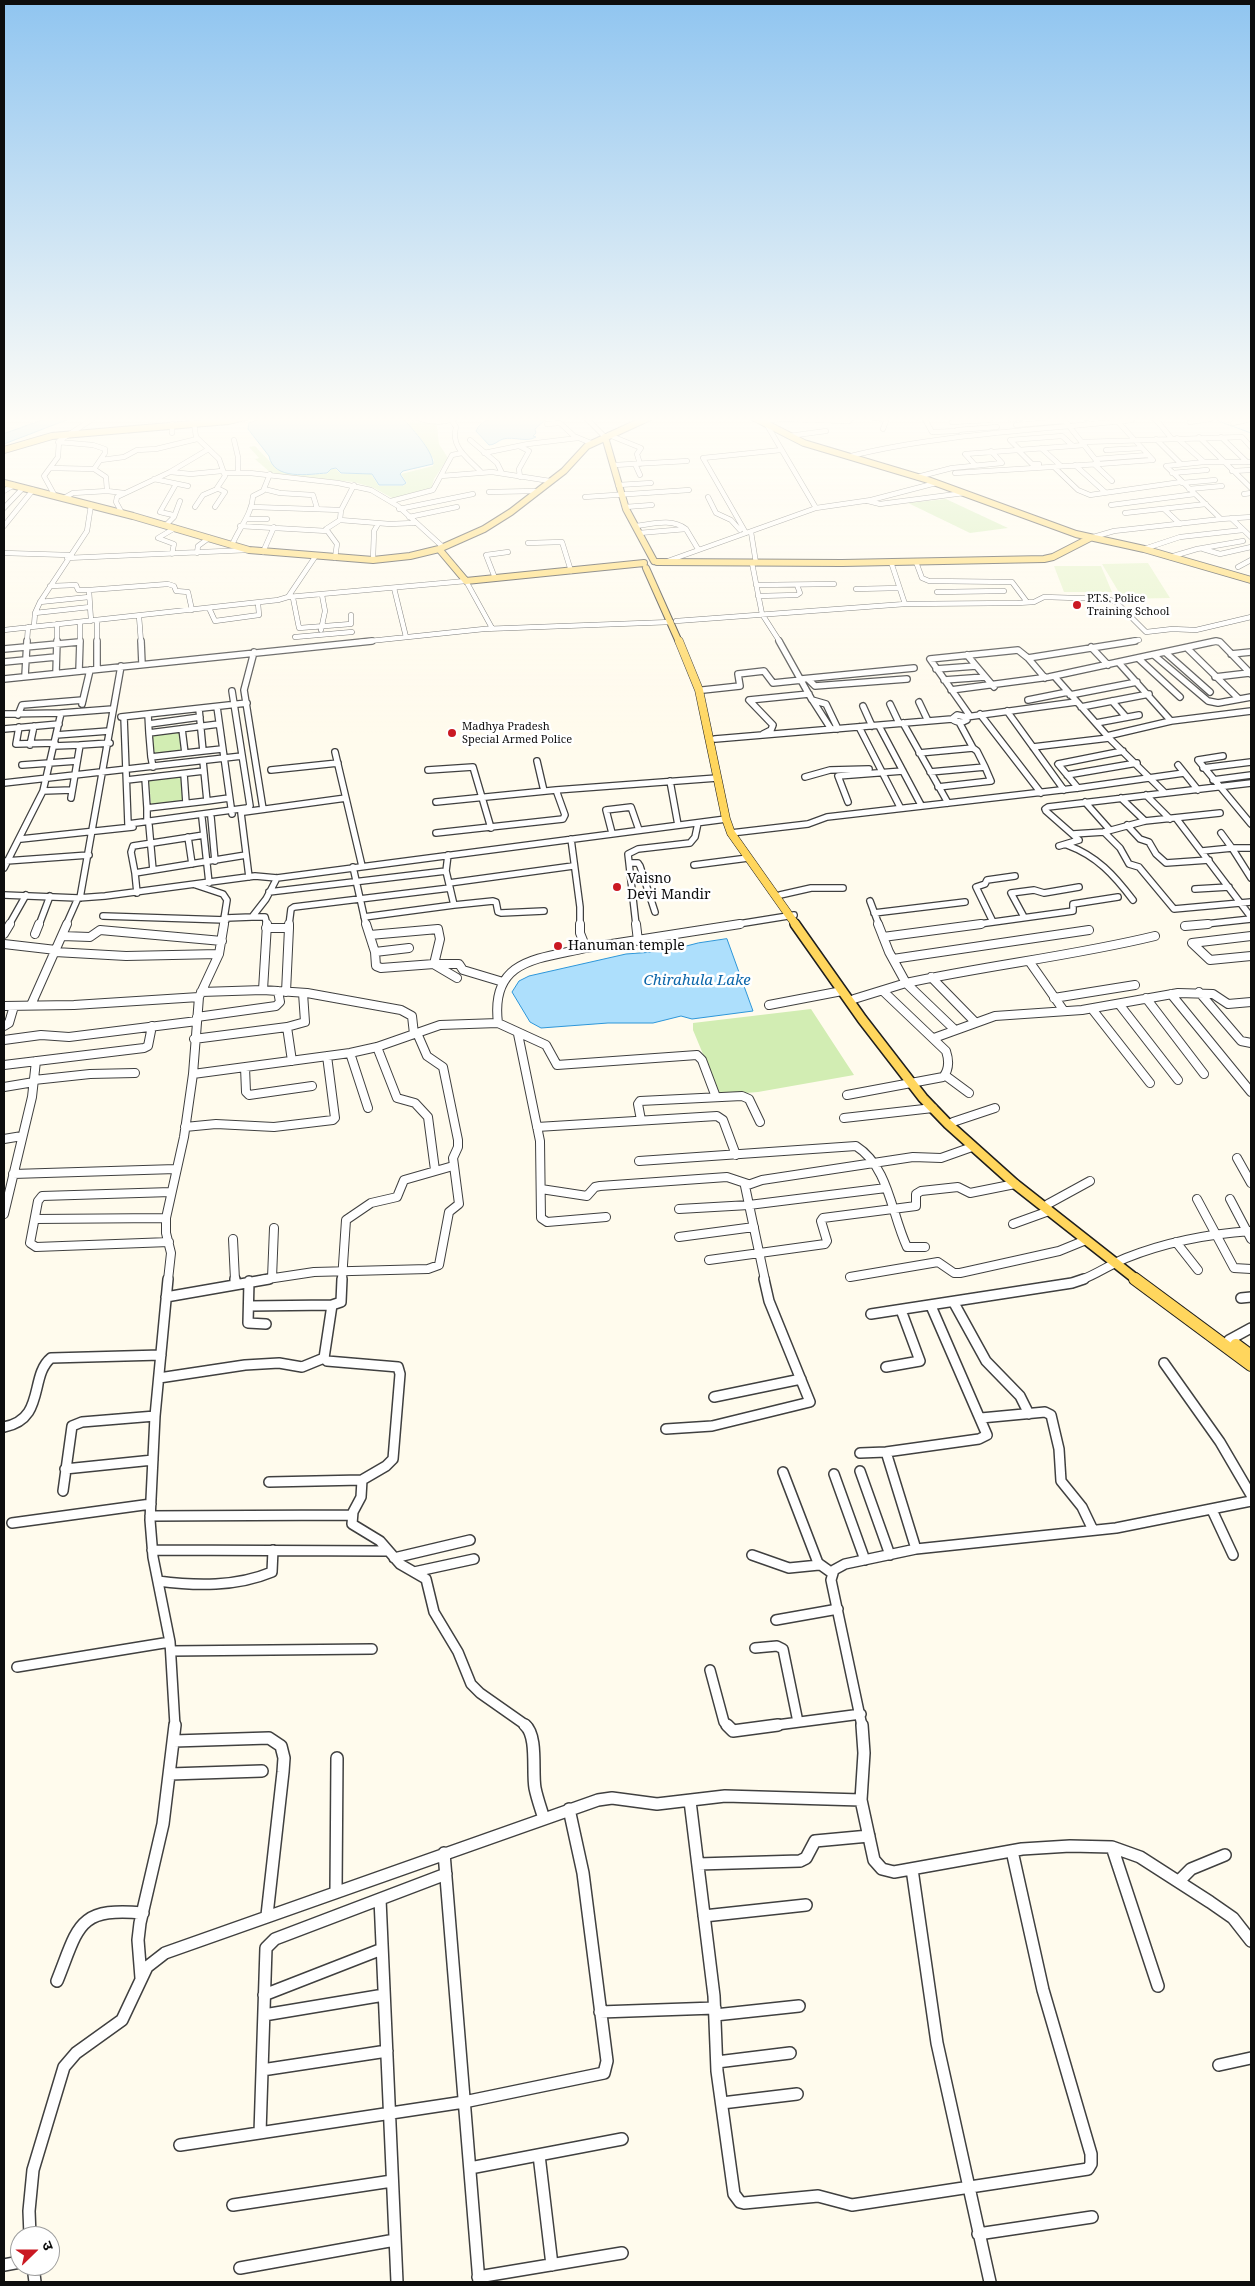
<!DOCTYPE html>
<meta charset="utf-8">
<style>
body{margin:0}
#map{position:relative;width:1255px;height:2286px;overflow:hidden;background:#fffbed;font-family:"Noto Serif","Noto Sans Devanagari",serif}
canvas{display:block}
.frame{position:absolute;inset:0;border:5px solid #0d0d0d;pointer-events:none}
.north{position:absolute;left:10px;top:2226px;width:50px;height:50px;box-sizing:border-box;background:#fff;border:1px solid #9e9e9e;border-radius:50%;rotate:68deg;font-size:14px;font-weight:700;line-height:20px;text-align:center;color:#0d0d0d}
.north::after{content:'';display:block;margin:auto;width:18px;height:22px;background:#ca1923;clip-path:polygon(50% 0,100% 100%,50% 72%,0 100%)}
</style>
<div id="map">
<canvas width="1255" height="2286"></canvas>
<div class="frame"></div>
<div class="north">उ</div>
</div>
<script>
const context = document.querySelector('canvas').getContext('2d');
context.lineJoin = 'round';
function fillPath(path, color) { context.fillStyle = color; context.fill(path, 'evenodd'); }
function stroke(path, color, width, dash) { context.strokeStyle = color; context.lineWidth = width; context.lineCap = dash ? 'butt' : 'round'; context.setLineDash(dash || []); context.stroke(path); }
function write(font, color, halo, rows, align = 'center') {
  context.font = font + ' "Noto Serif",serif'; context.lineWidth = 5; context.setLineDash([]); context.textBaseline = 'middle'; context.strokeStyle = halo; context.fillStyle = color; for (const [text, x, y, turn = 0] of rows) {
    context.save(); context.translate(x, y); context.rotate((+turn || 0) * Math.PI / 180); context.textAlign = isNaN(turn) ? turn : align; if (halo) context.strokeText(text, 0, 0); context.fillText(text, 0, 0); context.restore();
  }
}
const green = new Path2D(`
 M402,416H414L437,425L439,444L448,458L434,479L431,490C418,492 407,497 394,499L374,488L354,482L272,474L255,459L259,458L249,447L255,446C286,479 283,475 327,474L331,469H336L341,474H371L379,486H403L407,483L401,474L433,466L434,460L420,438Z
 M946,499L1008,528L970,533L908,503Z
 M179,731L182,752L155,755L152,734Z
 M181,776L183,801L151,805L149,780Z
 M811,1009L854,1075L758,1092L720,1095L693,1030V1023Z`);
const pitch = new Path2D(`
 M1148,563L1170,598L1123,599L1102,564Z
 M1054,566H1101L1112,592H1064Z`);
const water = new Path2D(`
 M54,416H77L4,444V434Z
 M272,416H401C410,427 433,450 433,464L403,471L400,474L406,483L403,485H379L372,474L341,473L336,468L331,469L327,473C309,474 274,481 269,456L248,429L249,423Z
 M520,416H564L556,417L554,419L545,420L535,429L536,433L533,436L536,437C526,443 514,436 503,439C497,441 495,445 489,445L476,431C485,410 510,426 520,416Z
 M727,939L753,1011L692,1019L681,1016L653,1023H608L541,1028L530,1022L512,992L519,981L529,976L626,954L667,951L698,943Z`);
const stream = new Path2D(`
 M1214,416L1218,421L1251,433`);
const minorFar4 = new Path2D(`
 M187,416L194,423L196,437L219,459L225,476L217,488L225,492L215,507
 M415,416C427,423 447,424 459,416
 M584,416L605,437
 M855,416L887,419
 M923,416L932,432L958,431
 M1149,416L1158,422L1172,439
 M1085,418L1103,416
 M451,419L456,427C450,447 468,458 481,472
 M1010,419L1038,416
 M760,421L782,419L849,421L854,416
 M952,422L990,420
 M1190,422L1210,419L1207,416
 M1233,423L1251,419
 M172,424V433
 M547,424L560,423L574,436L591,443
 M1016,425L1064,421
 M883,429L888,416
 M957,430L997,427
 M609,435L641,448L637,454L640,464
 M789,436L826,431
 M1199,437L1251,488
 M1221,437L1247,462
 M1177,438L1204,462
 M1156,439L1180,463
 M234,440L238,457V472
 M470,440L497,463L502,473
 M58,442L93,445L105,449V453L94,469L106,477L107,491L124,493
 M1083,442L1242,437L1251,447
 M519,446L529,451L519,469L520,477
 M1041,448L1061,466
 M1017,449L1032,464H1039
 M1019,449L1010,440L1062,436L1073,446
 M207,450L170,472L191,474L222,471
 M1106,450L1142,448
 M484,453L528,444L578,438
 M851,456C940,434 1040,430 1132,420L1128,416
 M1095,459L1148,455
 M101,460L124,457L137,450L156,449L197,439
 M635,464L640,475
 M1094,464L1112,481
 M1099,464L1153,460L1119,423
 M614,465L687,461
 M975,465L965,454L1085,445
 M1075,465L1106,493
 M1054,467L1078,490L1090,495L1181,482
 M50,468L94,469
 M1232,471L1251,470
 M224,473H250L338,483L371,490L398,506L443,547
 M955,473L1099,464L1061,416
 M1172,473L1207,470
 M441,476L492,472L550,481
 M917,477L952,468L1002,463L991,451
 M154,479L188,486
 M1182,483L1215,480
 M354,485L341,510L340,520L390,524L414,523
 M618,485L651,483
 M264,489L280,493L313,495L317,508
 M1189,489L1222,486
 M4,491L14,485
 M489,492L535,491
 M1244,494L1251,493
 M55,496L44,476L58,457L59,441L97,416
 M585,497L689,490
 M708,497L716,513L731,520L740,530
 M64,498L73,493L107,491
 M391,501L433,490L452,455L462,453
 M868,501L880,504L964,493
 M1111,505L1195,494
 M195,507L203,495L217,489
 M253,507L341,510
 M625,507L652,505
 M4,508L23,488
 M816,508L871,500L936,483
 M399,509L473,494
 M1164,509L1180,524
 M122,513L116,502L117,497L170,472
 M1125,513L1206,504
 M173,515L160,512L176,484
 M409,517L457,507
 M1231,518L1251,537
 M246,519H267
 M1221,519L1251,517
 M166,525L174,517L180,501
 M4,526L33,490
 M240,526L327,531
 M636,526C652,524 672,518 686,529
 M751,532L756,563
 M639,533L686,529L698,549
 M746,533L703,458L781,450
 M1090,538L1114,531L1221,519L1166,466L1204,462H1251
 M528,543L562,542L571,571
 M232,545C239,528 252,514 253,496L263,491L270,474
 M1144,549L1180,537L1243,530
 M1203,549L1220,554L1251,547
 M263,552L274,527
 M4,553L69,555
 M197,553L198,546L209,538
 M172,554L174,544L158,538L175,528
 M1170,557L1197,549L1243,541
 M67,558L248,550
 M335,558L337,544L326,529L340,520
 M373,560L374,531L378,524
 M665,562L816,508L767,425
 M916,562L922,578L929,581L1012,582L1027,602
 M752,563L762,614L780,642
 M1238,567L1251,560
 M495,578L486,555L508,552
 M756,585L834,584
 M50,586L76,585L78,590H89
 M394,588L406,637
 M856,589L899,588
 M937,592L1004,591
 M758,596L797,595L800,593L797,585
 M288,597L466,581L492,628
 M293,598L299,628L351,624V615
 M40,602L89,597
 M905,604L1018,603L1034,602L1044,597L1108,599L1116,602L1146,632L1172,629L1196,630L1251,617
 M209,608L215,621L259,615L258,603
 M35,613L90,607
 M139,616L141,642
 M91,621L89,590L168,584L174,586L176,591L188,592L192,610
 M97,621V642
 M676,621L905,604L891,562
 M34,626L35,613L40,602L87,531L91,505
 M4,630L278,600L288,597L315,557
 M321,630L325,611L322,595
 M295,637L352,632
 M27,642L28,627
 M57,642V624
 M80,642V622
 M360,642L484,629L671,622
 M1127,642L1139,640
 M1212,642H1220`);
const minorFar3 = new Path2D(`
 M97,641V669
 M141,641L142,664
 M779,641L812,700L826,704L838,729
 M1091,647L1108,665
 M1187,648L1239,699
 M4,649L79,642
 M254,652L244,690L263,809
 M1166,653L1210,692
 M1231,654L1251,652
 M967,655L994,687
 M1155,656L1208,701L1218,703L1251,697
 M1028,658L1045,678
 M1139,659L1180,697
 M4,662L56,657
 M1119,663L1171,721
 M936,669L976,666
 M79,671L80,641
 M56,673L57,641
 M25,676L27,641
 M1055,677L1109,738L1165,793
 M1215,677L1249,673
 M4,679L372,641
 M801,679L914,668
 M808,679L815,686L907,679
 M944,680L985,677
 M703,690L740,686L738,674L764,671L773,683L802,680
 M951,690L1049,677L1216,641L1220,642L1251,674
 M1070,695L1137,682
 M1028,700L1068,692
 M813,701L831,729
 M1112,701L1126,717
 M919,702L928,721
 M82,704L90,670
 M890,704L899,723
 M863,706L872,726
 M217,707L232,814
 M1081,707L1149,694
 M1007,711L1064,790
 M4,714L61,713
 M148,714L149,733L219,724
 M980,714L1041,793
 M18,715L22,705L83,700
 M957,715L966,717L967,720C962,723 957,723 952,719Z
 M970,716L930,659L1018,650L1028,658L1135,641
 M121,717L247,703
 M124,717L128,824L247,808L250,806L232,691
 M966,717L1076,702
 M903,723L948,803
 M1096,723L1139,715
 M149,724L200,717
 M879,726L921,805
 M19,727L16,744L55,743
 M859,727L900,807
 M4,729L59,724
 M182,729L185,753
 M149,733L151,757
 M763,734L771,730L773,725L749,700L809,694
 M56,735L109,731
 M1107,736L1171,721L1251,711
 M715,739L952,719
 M30,745L34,726
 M80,745L110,743
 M54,746L80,745L71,798
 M1033,747L1109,738
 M973,748L977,751L985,767
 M203,751L222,749
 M335,752L362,866
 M919,753L973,748L959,722
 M1223,756L1198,760L1251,824
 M537,761L544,791
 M22,765L77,761
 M1178,765L1198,790
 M153,767L151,757L203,751L199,709
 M1203,768L1251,762
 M271,770L338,763
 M428,770L473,767L491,828
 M930,772L985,767L991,781L938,787
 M184,774L186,803
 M1067,775L1137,763
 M805,777L830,770L869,769
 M145,778L147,808
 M127,780L204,771
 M1213,780L1251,775
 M670,781L678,825
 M4,783L242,756
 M1078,788L1058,764L1123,751
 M43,791L72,790
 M1146,795L1170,819
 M1121,798L1145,821
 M207,801L229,798
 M436,802L556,790
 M848,802L838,776L903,771
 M1085,802L1109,829
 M244,812L346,798
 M241,813L249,877
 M211,817L215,861
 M202,818L209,883
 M1176,818L1251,917
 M147,822V808L207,801L203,761
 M149,825L153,870
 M1127,825L1140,839L1149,842L1156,854L1166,863L1209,860
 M1104,832L1120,848L1129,864L1139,867L1174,909L1251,902
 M436,833L563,819L565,815L556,790L717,778
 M612,833L606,810L631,807L639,830
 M731,833L808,824L827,817L1078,788L1184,773
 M1073,834L1104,832L1145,821L1220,813
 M188,837L192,864
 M21,839L133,827
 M571,839L580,907V925
 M1067,845C1097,856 1114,875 1133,900
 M1059,846L1079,840L1046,811L1045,809L1048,807L1251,783
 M1232,848L1251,878
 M1232,848H1251
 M1202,851L1232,848L1221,833
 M448,855L446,871L454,905L493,901L496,902L498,912L501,913L544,911
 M6,861L89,855
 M629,863H638L640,866L655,912
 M694,865L748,858
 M353,867L366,925
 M4,868L43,791L61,713L113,709
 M135,873L131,852L133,846L204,835
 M449,883L573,866
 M196,885L223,894L227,900L223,925
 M1195,889L1229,887
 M269,892L446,871
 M137,893L135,873L246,855
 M4,895L78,898L105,896L255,876L277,878L726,819
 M780,895L811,888H843
 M80,898L121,666
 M870,901L879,925
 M874,913L965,902
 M103,916L226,920
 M252,917H265L267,925
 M364,917L454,905
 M1024,917L1011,893L1034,890L1044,893L1079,887
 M226,918L252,917L266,899L277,878
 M993,922L976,887L985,884L987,880L1015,876
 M9,925L26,895
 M39,925L50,896
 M66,925L78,898
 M289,925L291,909L294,907L450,888
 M636,925L628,854L638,849L690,843L695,837L698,823
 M732,925L794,915
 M972,925L1073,911V904L1118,897
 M1196,925L1251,919`);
const minorFar2 = new Path2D(`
 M366,924L375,952L409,948
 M580,924V933L586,948L740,924
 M636,924L638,941
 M1185,926L1208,924
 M266,928H289L286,992
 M289,928V924
 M4,934L10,924
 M35,934L39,924
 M370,935L438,929L440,939L434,964L381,968L376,966L375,952
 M62,936L90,937L100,930L222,941
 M1251,936L1192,943L1210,960L1251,956
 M883,937L981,924
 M4,944L56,950
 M55,952L126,956L219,954
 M893,959L1089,930
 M1029,961L1064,1011
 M434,964H459L463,970L503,982
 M435,965L457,978
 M931,977L975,1022
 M263,990L267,924
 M201,992L263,990L307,993L401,1010L412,1016L414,1034
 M1199,992L1241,1041L1251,1043
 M1171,994L1251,1092
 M1054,998L1135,985
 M1146,998L1204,1074
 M854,999L906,983L889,952L878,924
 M1119,1004L1178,1080
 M31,1005L67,924
 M769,1005L842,991
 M4,1006L74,1005L199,997
 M1092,1009L1150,1083
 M197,1017L276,1006L280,1002L278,991
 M498,1023C490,959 538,959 586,948
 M4,1026L9,1023L14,1006
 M287,1027L305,1022L303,993
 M955,1030L906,983C989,965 1073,956 1155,936
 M518,1034L540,1141L541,1218L547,1222L606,1217
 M934,1038L995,1016L1082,1010L1178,993L1213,994L1228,1004L1251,1002
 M194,1039L287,1027L292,1061
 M4,1040L41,1035L69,1037L197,1021
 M377,1047L397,1098L415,1103L428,1117L435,1170
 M350,1053L368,1108
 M4,1065L144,1048L148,1046L152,1026
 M245,1067L246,1092L249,1095L312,1086
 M193,1074L350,1053L377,1047L440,1025L498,1023L546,1045L557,1065L697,1055L702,1060L716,1097
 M946,1076L969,1093
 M34,1080L90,1074L135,1073
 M4,1087L34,1082
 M847,1095L943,1077C949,1070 949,1060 946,1051L883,991
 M844,1118L933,1108
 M641,1120L638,1104L640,1101L742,1096L749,1099L760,1122
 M953,1122L995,1108
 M185,1127L216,1124L274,1127L333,1120L335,1118L327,1056
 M537,1127L717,1116L723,1120L736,1155
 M4,1139L22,1136
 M1237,1158L1251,1183
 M639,1161L856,1146C889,1167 891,1213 907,1247H925
 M13,1174L176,1169
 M541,1189L587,1196L595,1187L600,1186L727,1177L748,1184
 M1197,1199L1234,1268L1251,1269
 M1230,1199L1251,1239
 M1048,1204L1090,1181
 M679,1209L749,1205L886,1188
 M4,1214L32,1097L36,1061
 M35,1219L166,1218
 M1013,1224L1049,1211
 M679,1237L754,1227
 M233,1239L235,1280
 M169,1242L36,1247L30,1243L38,1201L42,1196L171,1192
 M1176,1242L1198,1270
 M709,1260L825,1244L827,1241L821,1221L823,1218L916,1206V1194L921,1191L958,1187L970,1193L1015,1184
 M850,1277L938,1262L954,1273H960L1059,1251L1086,1240
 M272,1278L274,1228
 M168,1280L171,1253L166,1233V1218L184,1137L193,1074L199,997L219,954L224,924
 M261,1280L314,1272L428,1269L439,1265L449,1212L459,1204L453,1158L458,1147V1140L443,1067L427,1056L417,1033
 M342,1280L346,1220L371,1203L397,1197L404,1180L453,1166
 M765,1280L745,1186L762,1180L913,1157L941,1158L972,1147
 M1081,1280C1097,1274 1111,1264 1126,1258C1166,1242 1208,1234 1251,1231`);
const minorFar1 = new Path2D(`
 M168,1279L155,1416L150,1520L153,1557L170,1642L175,1726
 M235,1279V1284
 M249,1281L248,1323L266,1324
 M166,1297L269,1279
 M1241,1298L1251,1297
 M954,1303L986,1361L1020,1396L1029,1414
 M249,1306L332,1305L341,1302L342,1279
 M871,1314L1072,1283L1084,1279
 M1229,1340L1251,1328
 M324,1358L327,1361L398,1367L400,1374L393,1459L386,1466L362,1480L361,1497L353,1512L352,1524L380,1541L400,1564L426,1579L434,1612L458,1652L471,1684L480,1693L527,1726
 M324,1358L332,1305
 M1164,1363L1220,1442L1251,1495
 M886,1367L920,1361L901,1310
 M159,1378L245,1365L279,1363L302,1367L324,1358
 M714,1397L801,1379
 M981,1418L1045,1412L1051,1415L1059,1449L1061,1481L1082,1507L1093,1530
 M4,1427C46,1419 29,1376 51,1358L161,1355
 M666,1429L712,1426L810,1402L769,1301L764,1279
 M886,1452L916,1549
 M860,1453L886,1452L979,1439L987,1435L931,1306
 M65,1469L153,1460
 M860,1471L890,1555
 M783,1472L818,1563L832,1573
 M834,1474L865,1560
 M269,1482L362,1480
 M63,1491L72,1426L82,1422L155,1416
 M1212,1510L1233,1555
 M150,1516L352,1515
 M12,1523L151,1504
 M152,1550L388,1551
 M752,1555L789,1568L819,1565
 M394,1558L470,1540
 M414,1572L474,1559
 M158,1581C196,1586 236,1587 272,1572L273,1550
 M776,1620L838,1609
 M755,1648L777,1646L783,1649L798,1722
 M171,1651L372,1649
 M17,1667L170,1642
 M710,1670L724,1722L728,1726
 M769,1726L861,1714
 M862,1726L831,1580L834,1570L845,1564L916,1549L1116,1528L1251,1501`);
const minor = new Path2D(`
 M525,1725C538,1736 532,1772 535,1788C537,1798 541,1809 544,1819
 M727,1725L733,1731L778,1725
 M862,1725L864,1753L861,1800L874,1860L882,1869L894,1872L1022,1849L1070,1846L1112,1847L1140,1857L1210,1902L1233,1918L1251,1941
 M174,1741L269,1738L281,1746L284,1758L283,1772L267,1915
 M170,1774L262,1771
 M690,1801L714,1996L717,2071L734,2194L740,2202L744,2203L818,2196L852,2205L1088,2169L1091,2164V2154L1043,1990L1012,1851
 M1112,1847L1158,1986
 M444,1853L479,2282
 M698,1864L800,1861L806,1858L815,1841L869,1836
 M912,1869L937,2043L990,2282
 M1179,1881L1191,1869L1225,1855
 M336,1891L337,1758
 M380,1899L397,2282
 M704,1916L806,1905
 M141,1978L138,1940L140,1923L163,1824L175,1725
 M57,1981C79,1926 77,1907 143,1913
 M264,1995L382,1949
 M600,2012L715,2008
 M264,2015L384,1995
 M715,2015L799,2006
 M717,2062L790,2053
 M1219,2065L1251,2058
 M262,2070L387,2051
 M722,2103L797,2094
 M260,2133L266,1948L275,1939L446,1874
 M180,2145L464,2102L604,2073L607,2061L583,1873L569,1809
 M539,2155L552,2265
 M470,2168L622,2139
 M233,2205L392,2181
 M978,2234L1092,2217
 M30,2236L29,2211L33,2170L64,2067L76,2053L122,2020L147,1967L165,1953L598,1800L612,1798L657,1804L725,1796L861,1800
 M4,2265L20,2262
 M33,2266L35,2282
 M240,2268L395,2240
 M478,2277L622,2253`);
const majorFar3 = new Path2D(`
 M751,416L804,443L928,480L1076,534L1144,549L1251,580
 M605,437L626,509L654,561
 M4,450L52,436L228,421L248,416
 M4,483L133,516L249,550L373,560L410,556L439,549L484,529L511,512L564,471L587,446L652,416
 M439,549L466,581L644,563
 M657,562L842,563L1044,559L1053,557L1090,538
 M646,568L679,642`);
const majorFar2 = new Path2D(`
 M679,641L699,690L726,819L731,833L796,925`);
const majorFar1 = new Path2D(`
 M795,924L862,1019L923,1098L948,1124L1015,1184L1137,1280`);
const major = new Path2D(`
 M1135,1279L1251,1365
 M1236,1345L1251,1356`);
const markers = [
 [1077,605,5,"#ca1923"],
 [452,733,5,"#ca1923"],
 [617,887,5,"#ca1923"],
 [558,946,5,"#ca1923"]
];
const farPoinames = [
 ["P.T.S. Police",1087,599],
 ["Training School",1087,612],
 ["Madhya Pradesh",462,727],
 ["Special Armed Police",462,740]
];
const poiNames = [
 ["Vaisno",627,879],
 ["Devi Mandir",627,895],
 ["Hanuman temple",568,946]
];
const waterNames = [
 ["Chirahula Lake",697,981]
];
fillPath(green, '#d2edb3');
fillPath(pitch, '#e4f3c6');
fillPath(water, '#addffc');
stroke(water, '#2d96d9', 1);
stroke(stream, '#2d96d9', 1);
stroke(minorFar4, '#404040', 5.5);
stroke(minorFar3, '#404040', 8);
stroke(minorFar2, '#404040', 10);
stroke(minorFar1, '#404040', 12);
stroke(minor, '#404040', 14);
stroke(majorFar3, '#1e1e1e', 8);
stroke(majorFar2, '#1e1e1e', 9);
stroke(majorFar1, '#1e1e1e', 12);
stroke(major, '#1e1e1e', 14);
stroke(minorFar4, '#fff', 4.5);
stroke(minorFar3, '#fff', 5.5);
stroke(minorFar2, '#fff', 8);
stroke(minorFar1, '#fff', 9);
stroke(minor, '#fff', 11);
stroke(majorFar3, '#ffd65d', 6);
stroke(majorFar2, '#ffd65d', 8);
stroke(majorFar1, '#ffd65d', 9);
stroke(major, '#ffd65d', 12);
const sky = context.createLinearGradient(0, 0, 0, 736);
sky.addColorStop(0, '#90c5f0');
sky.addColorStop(0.57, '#fffdf7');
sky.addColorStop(1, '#fffdf700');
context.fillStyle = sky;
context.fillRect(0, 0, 1255, 736);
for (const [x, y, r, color] of markers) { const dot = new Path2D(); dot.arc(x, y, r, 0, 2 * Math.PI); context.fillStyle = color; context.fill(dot); stroke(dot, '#fff', 2); }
write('11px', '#0d0d0d', '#fff', farPoinames, 'left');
write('14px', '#0d0d0d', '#fff', poiNames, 'left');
write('italic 15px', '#0b66aa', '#fff', waterNames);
</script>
